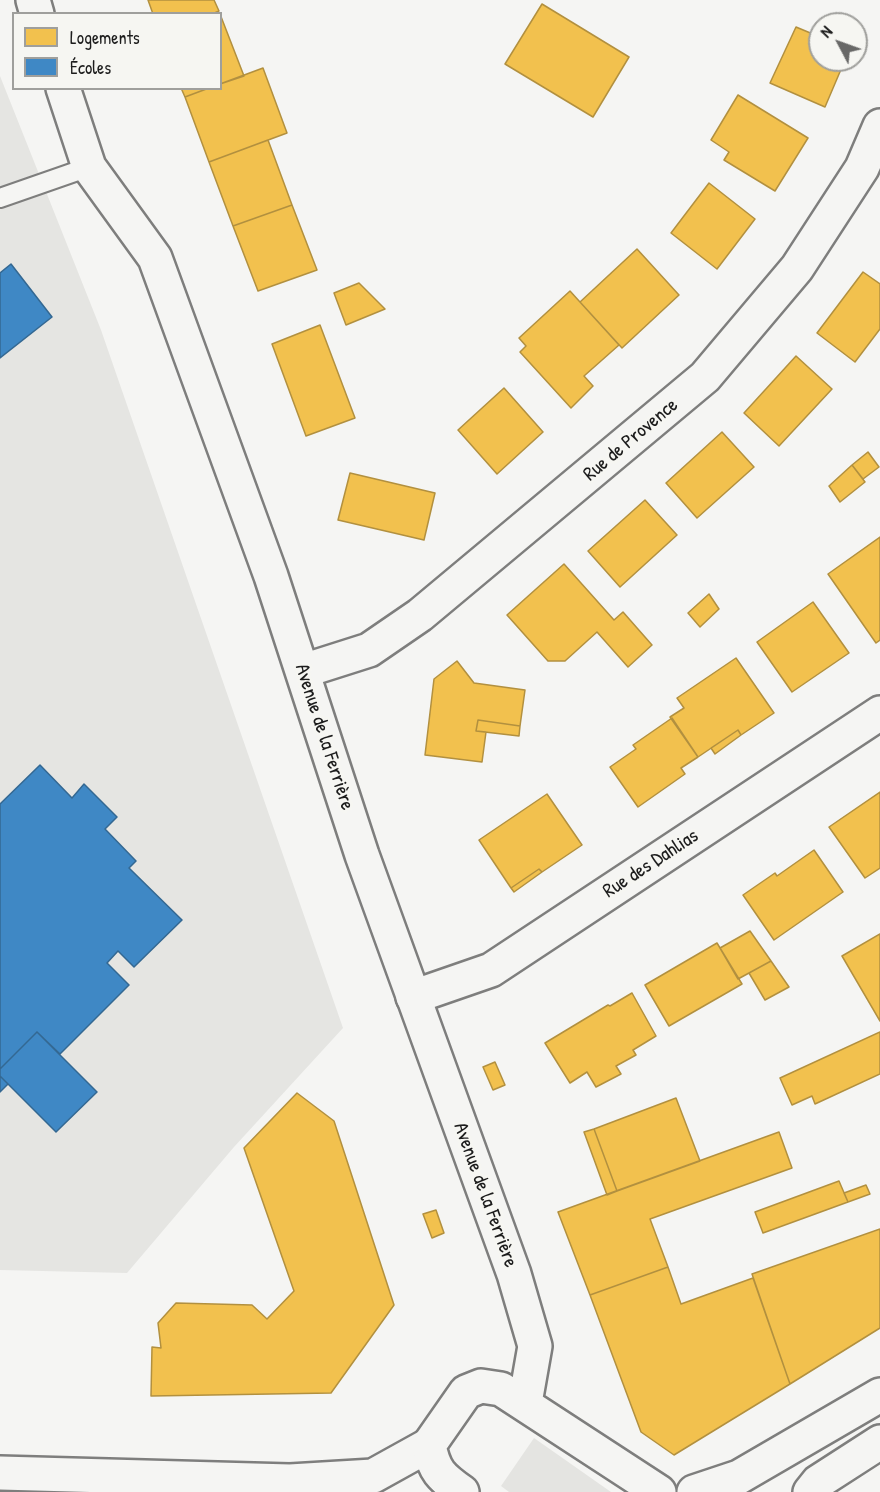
<!DOCTYPE html>
<meta charset="utf-8">
<style>
body{margin:0}
#map{position:relative;width:880px;height:1492px;overflow:hidden;background:#f5f5f3;font-family:"Patrick Hand",sans-serif}
canvas{display:block}
.legend{position:absolute;left:12px;top:12px;width:210px;height:78px;box-sizing:border-box;background:#f6f6f2;border:2px solid #9f9f9c;margin:0;padding:8px 10px;list-style:none;font-size:18px;color:#1c1c1c}
.legend li{display:flex;align-items:center;gap:12px;height:30px}
.legend b{width:30px;border:2px solid #9f9f9c}
.north{position:absolute;left:808px;top:12px;width:60px;height:60px;box-sizing:border-box;background:#f6f6f2;border:2px solid #9f9f9c;border-radius:50%;rotate:311deg;font-size:16px;font-weight:700;line-height:24px;text-align:center;color:#1c1c1c}
.north::after{content:'';display:block;margin:auto;width:21px;height:27px;background:#686867;clip-path:polygon(50% 0,100% 100%,50% 72%,0 100%)}
</style>
<div id="map">
<canvas width="880" height="1492"></canvas>
<ul class="legend">
<li><b style="height:16px;background:#f2c14e"></b>Logements</li>
<li><b style="height:16px;background:#3f88c5"></b>Écoles</li>
</ul>
<div class="north">N</div>
</div>
<script>
const context = document.querySelector('canvas').getContext('2d');
context.lineJoin = 'round';
function fillPath(path, color) { context.fillStyle = color; context.fill(path, 'evenodd'); }
function stroke(path, color, width, dash) { context.strokeStyle = color; context.lineWidth = width; context.lineCap = dash ? 'butt' : 'round'; context.setLineDash(dash || []); context.stroke(path); }
function write(font, color, halo, rows, align = 'center') {
  context.font = font + ' "Patrick Hand",sans-serif'; context.lineWidth = 6; context.setLineDash([]); context.textBaseline = 'middle'; context.strokeStyle = halo; context.fillStyle = color; for (const [text, x, y, turn = 0] of rows) {
    context.save(); context.translate(x, y); context.rotate((+turn || 0) * Math.PI / 180); context.textAlign = isNaN(turn) ? turn : align; if (halo) context.strokeText(text, 0, 0); context.fillText(text, 0, 0); context.restore();
  }
}
const built = new Path2D(`
 M0,76L101,330L343,1028L234,1147L127,1273L0,1270Z`);
const green = new Path2D(`
 M534,1438L611,1492H509L501,1486Z`);
const homes = new Path2D(`
 M148,0H214L219,11L212,14H153Z
 M542,4L629,57L593,117L505,64Z
 M220,14L244,76L220,84Z
 M796,27L820,37V60H845L825,107L770,83Z
 M263,68L287,133L209,162L185,97L209,88H220V84Z
 M181,88H209L185,97Z
 M738,95L808,138L775,191L724,160L729,152L711,140Z
 M268,140L292,205L233,226L209,162Z
 M709,183L755,219L717,269L671,233Z
 M292,205L317,270L258,291L233,226Z
 M637,249L679,295L622,348L580,302Z
 M863,272L880,284V329L855,362L817,333Z
 M359,283L385,309L346,325L334,293Z
 M570,291L619,345L584,376L593,386L571,408L520,352L526,346L519,338Z
 M320,325L355,418L306,436L272,344Z
 M796,356L832,389L779,446L744,413Z
 M504,388L543,432L497,474L458,430Z
 M722,432L754,467L697,518L666,483Z
 M868,452L879,467L863,479L852,465Z
 M852,465L865,482L840,502L829,486Z
 M350,473L435,493L424,540L338,520Z
 M645,500L677,535L620,587L588,551Z
 M880,537V640L876,643L828,574Z
 M564,564L614,620L623,612L652,645L628,667L597,632L565,661H548L507,615Z
 M709,594L719,609L700,627L688,613Z
 M813,602L849,653L792,692L757,642Z
 M736,658L774,713L741,735L738,730L698,757L670,717L684,708L677,698Z
 M457,661L474,683L525,690L520,726L478,720L476,731L486,732L482,762L425,755L434,679Z
 M672,718L698,757L681,768L685,774L638,807L610,767L636,749L633,745Z
 M478,720L520,726L519,736L476,731Z
 M738,730L741,735L715,754L711,748Z
 M880,792V868L865,878L829,827Z
 M547,794L582,845L542,872L539,869L511,888L479,840Z
 M814,850L843,892L774,940L743,895L775,873L777,876Z
 M539,869L542,872L514,892L511,888Z
 M750,931L771,961L738,979L720,948Z
 M880,934V1021L842,956Z
 M717,943L742,984L669,1026L645,985Z
 M771,961L789,987L765,1000L749,973Z
 M632,993L656,1036L633,1050L636,1055L616,1066L621,1074L596,1087L587,1072L570,1083L545,1043L608,1005L610,1006Z
 M880,1032V1074L815,1104L812,1096L792,1105L780,1078Z
 M495,1062L505,1085L493,1090L483,1067Z
 M297,1093L334,1121L394,1305L331,1393L151,1396L152,1347L161,1348L158,1323L176,1303L252,1305L267,1319L294,1291L244,1148Z
 M676,1098L700,1161L617,1191L594,1129Z
 M594,1129L617,1191L607,1195L584,1132Z
 M779,1132L792,1168L650,1219L668,1267L590,1295L558,1212Z
 M839,1181L848,1202L763,1233L755,1212Z
 M866,1185L870,1194L848,1202L844,1193Z
 M436,1210L444,1233L432,1238L423,1214Z
 M880,1229V1328L790,1384L752,1274Z
 M668,1267L681,1304L753,1278L790,1384L674,1455L641,1432L590,1295Z`);
const schools = new Path2D(`
 M11,264L52,317L0,358V273Z
 M40,765L72,798L84,784L117,817L105,829L136,861L129,868L182,920L134,967L118,951L107,963L129,985L60,1054L37,1032L0,1069V804Z
 M37,1032L97,1092L56,1132L0,1076V1069Z
 M0,1076L8,1084L0,1092Z`);
const service = new Path2D(`
 M0,198L89,167`);
const minor = new Path2D(`
 M303,671L369,650L420,615L705,377L797,268L862,168L880,126
 M413,997L491,970L880,713
 M0,1473L290,1481L373,1476L429,1445
 M694,1492L739,1477L880,1395
 M810,1492L818,1482L880,1442`);
const tertiary = new Path2D(`
 M33,0L37,14
 M63,88L89,167L155,258L271,576L362,855L514,1274L535,1346L525,1403
 M462,1492C441,1477 434,1471 429,1445L466,1392L481,1386L501,1389L659,1492`);
const streetNames = [
 ["Rue de Provence",631,440,-40],
 ["Avenue de la Ferrière",324,737,72],
 ["Rue des Dahlias",651,864,-33],
 ["Avenue de la Ferrière",485,1195,70]
];
fillPath(built, '#e5e5e2');
fillPath(green, '#e4e4e1');
fillPath(homes, '#f2c14e');
stroke(homes, '#b2903f', 1.5);
fillPath(schools, '#3f88c5');
stroke(schools, '#346892', 1.5);
stroke(service, '#7e7e7d', 22);
stroke(minor, '#7e7e7d', 38);
stroke(tertiary, '#7e7e7d', 38);
stroke(service, '#f5f5f3', 18);
stroke(minor, '#f5f5f3', 33);
stroke(tertiary, '#f5f5f3', 33);
write('20px', '#1c1c1c', '#f6f6f2', streetNames);
</script>
